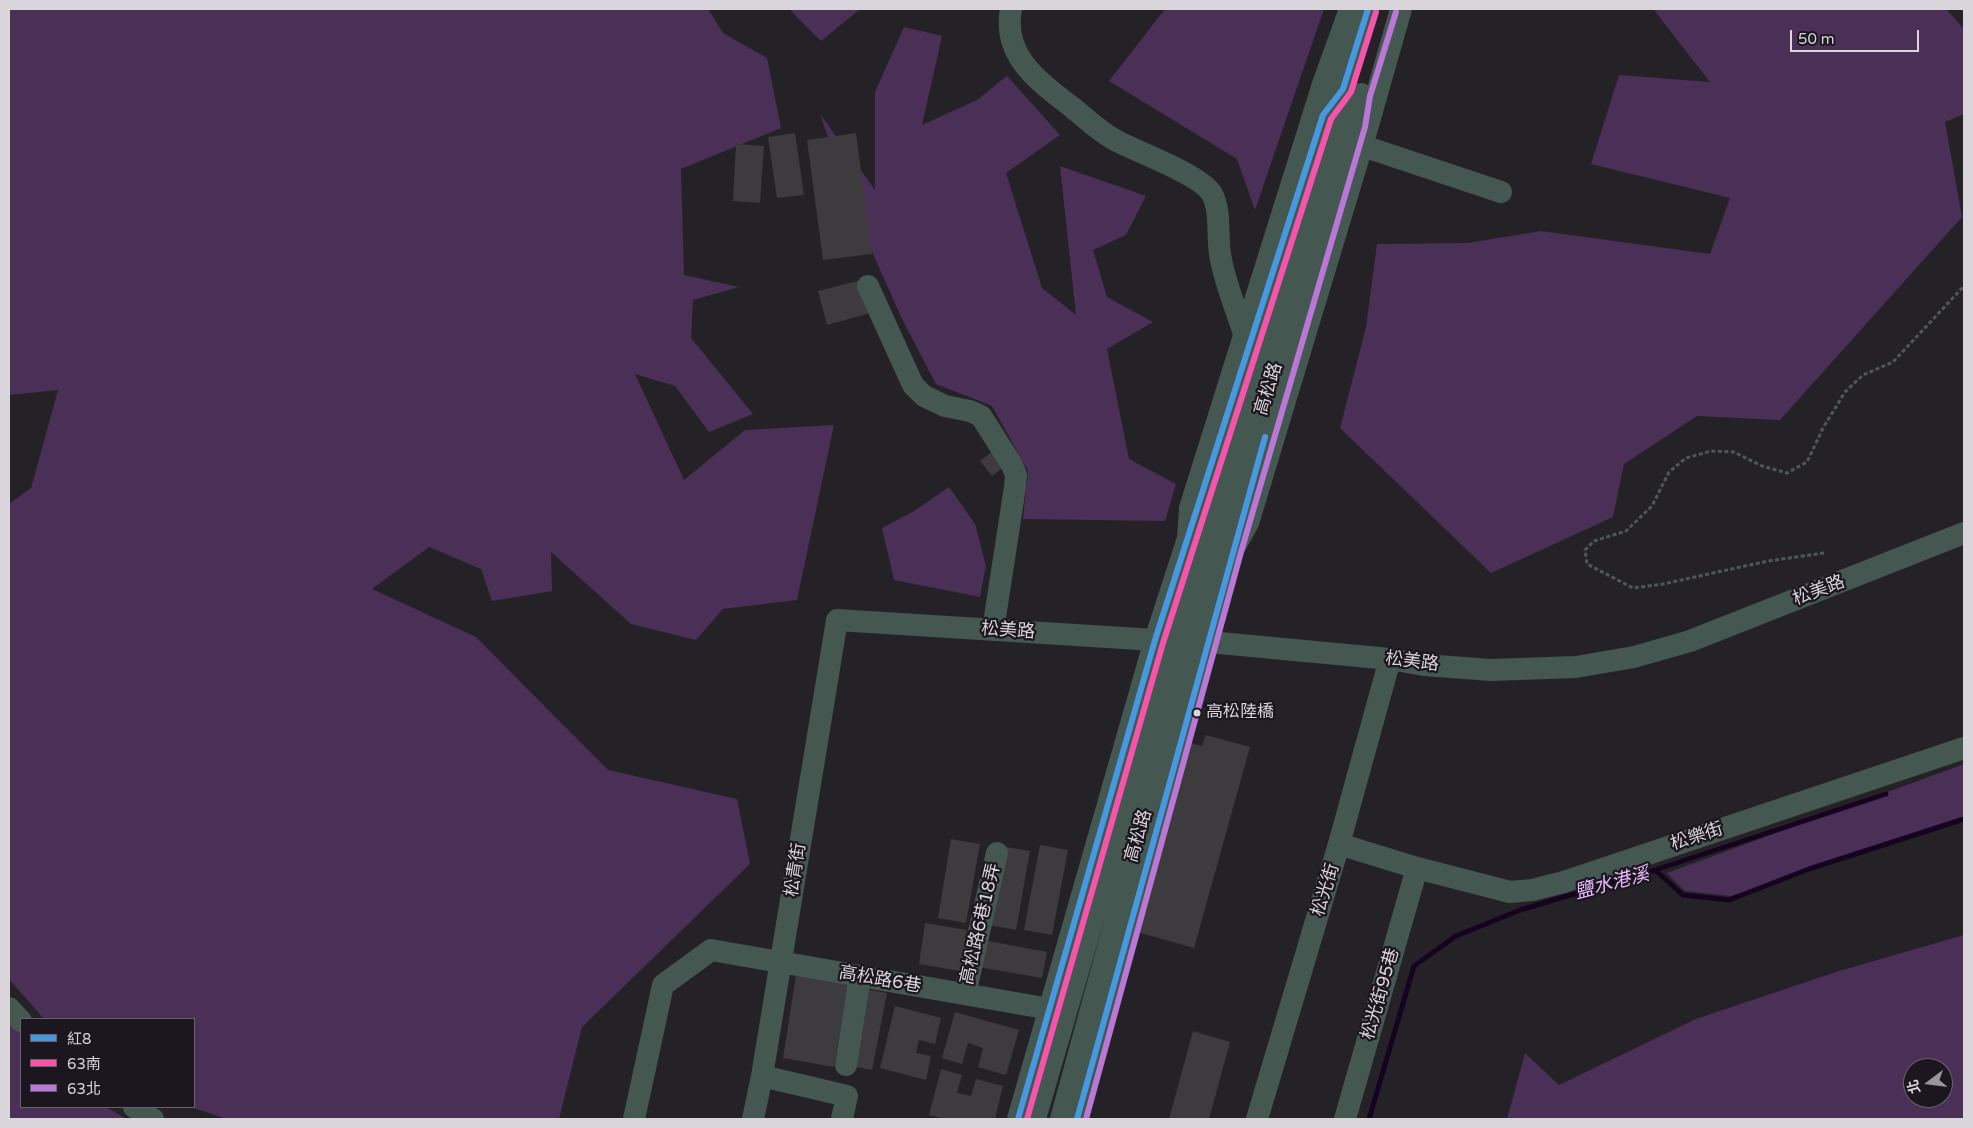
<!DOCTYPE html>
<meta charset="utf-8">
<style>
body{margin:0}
#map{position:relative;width:1973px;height:1128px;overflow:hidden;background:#242226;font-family:"Varela Round","Noto Sans TC",sans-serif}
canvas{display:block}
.frame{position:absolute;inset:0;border:10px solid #d9d5db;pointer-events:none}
.legend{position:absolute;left:20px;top:1018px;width:175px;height:90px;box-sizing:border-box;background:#1c161e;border:1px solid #68626a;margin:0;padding:6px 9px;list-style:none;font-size:15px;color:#d9d5db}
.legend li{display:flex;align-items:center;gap:10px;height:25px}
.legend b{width:25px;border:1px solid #68626a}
.north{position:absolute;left:1903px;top:1058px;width:50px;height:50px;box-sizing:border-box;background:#1c161e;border:1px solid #68626a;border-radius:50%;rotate:255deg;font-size:14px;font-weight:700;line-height:20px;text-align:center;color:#d9d5db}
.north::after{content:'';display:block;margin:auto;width:18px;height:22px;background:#9a969c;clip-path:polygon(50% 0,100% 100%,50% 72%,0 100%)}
.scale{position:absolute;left:1790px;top:30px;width:129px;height:22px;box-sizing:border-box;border:2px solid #d9d5db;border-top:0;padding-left:6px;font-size:15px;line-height:18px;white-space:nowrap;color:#d9d5db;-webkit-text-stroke:4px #1c161e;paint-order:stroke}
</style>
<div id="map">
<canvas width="1973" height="1128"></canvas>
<div class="frame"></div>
<ul class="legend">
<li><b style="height:6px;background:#4699e1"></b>紅8</li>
<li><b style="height:6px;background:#f653ac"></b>63南</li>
<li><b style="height:6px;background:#ba77d6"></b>63北</li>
</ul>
<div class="north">北</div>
<div class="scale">50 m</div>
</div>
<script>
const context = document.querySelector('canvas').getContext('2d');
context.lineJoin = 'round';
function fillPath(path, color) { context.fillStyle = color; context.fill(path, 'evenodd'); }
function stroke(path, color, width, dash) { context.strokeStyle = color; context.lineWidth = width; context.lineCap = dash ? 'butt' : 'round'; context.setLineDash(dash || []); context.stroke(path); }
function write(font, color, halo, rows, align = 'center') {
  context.font = font + ' "Varela Round","Noto Sans TC",sans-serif'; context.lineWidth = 4.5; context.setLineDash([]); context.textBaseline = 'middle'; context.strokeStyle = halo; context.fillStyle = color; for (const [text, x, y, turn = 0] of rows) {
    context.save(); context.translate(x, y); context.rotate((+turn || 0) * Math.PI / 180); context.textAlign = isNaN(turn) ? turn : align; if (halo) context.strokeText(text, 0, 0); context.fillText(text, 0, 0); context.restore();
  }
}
const green = new Path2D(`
 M9,9H708L723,33L767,58L781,128L681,169L684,275L739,287L693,300L691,338L753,414L709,432L675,386L635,374L684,480L745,430L834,425L797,600L723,609L696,640L631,624L551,552L552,591L492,601L481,569L429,547L372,589L476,637L608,770L737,799L750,864L582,1027L559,1119H227L191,1107H194V1019H44L9,979V504L31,488L58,390L9,395Z
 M789,9H859V10L821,41Z
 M1165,9H1324L1255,210L1237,159L1109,81Z
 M1655,9H1946L1964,29V114L1945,122L1962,217L1780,420L1697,416L1624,464L1613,517L1491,573L1340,428L1366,327L1377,244L1468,243L1541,231L1710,254L1730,198L1591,164L1619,75L1710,82L1654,10Z
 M904,27L942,36L922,125L977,100L1007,76L1060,135L1006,173L1042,288L1076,315L1060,166L1146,196L1126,235L1093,250L1107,297L1153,322L1107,349L1129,459L1176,484L1165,521L1023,519L1028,471L992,406L936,384L902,319L852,207L820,114L875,190V92Z
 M949,487L975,524L986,566L980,597L894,580L882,528L914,511Z
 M1964,764V819L1731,896L1685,891L1667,873Z
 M1964,935V1119H1507L1525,1053L1559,1085L1696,1019L1836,972ZM1913,1068H1943V1098H1913Z
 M9,1021L21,1032V1107H106L127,1119H9Z`);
const stream = new Path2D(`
 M1655,870L1886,794
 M1369,1119L1414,966L1456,936L1520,910L1655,870L1683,895L1729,900L1809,869L1964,819`);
const building = new Path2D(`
 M795,133L804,195L777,198L768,137Z
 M856,133L872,254L823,260L807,140Z
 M736,144L764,146L760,203L733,201Z
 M865,279L874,312L827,325L818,291Z
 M998,447L1010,462L992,476L980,461Z
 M1206,735L1250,747L1194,948L1137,932L1190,743L1202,746Z
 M951,839L980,844L966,923L938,918Z
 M1040,845L1068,850L1052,935L1024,930Z
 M1001,846L1030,851L1016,930L988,925Z
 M925,923L967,930L960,971L919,964Z
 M983,940L1047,952L1042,978L978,967Z
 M796,975L848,984L834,1067L783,1058Z
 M865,989L887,993L872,1070L851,1066Z
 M895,1006L941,1018L935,1044L919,1040L916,1053L931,1056L926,1080L880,1068Z
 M955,1012L1019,1030L1006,1075L978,1067L983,1048L968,1043L962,1064L942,1058Z
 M1193,1031L1230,1042L1209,1119H1169Z
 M941,1069L962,1075L957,1093L971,1096L976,1079L1003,1086L995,1119H945L929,1115Z`);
const path = new Path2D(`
 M1824,553L1768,561L1663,584L1633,588L1587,564L1585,550L1594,541L1626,531L1652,506L1669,472L1686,458L1711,451L1734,452L1762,466L1787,473L1807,462L1823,428L1845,392L1863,375L1893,362L1964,286`);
const minor = new Path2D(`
 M1011,9C1002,57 1040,82 1073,108C1088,120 1102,134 1119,142C1140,153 1201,175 1212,194C1221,210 1217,236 1220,254C1224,281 1236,308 1244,334
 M1343,89L1368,9
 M1348,141L1501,192
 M868,286L913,385L924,396L945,406L970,411L981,416L1012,465L1016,475L1015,487L993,630
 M1188,538L1190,508L1323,84L1350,9
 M1233,550L1248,523L1362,146L1401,9
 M1339,844L1417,868L1510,892L1532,890L1564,882L1964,748
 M965,994L997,853
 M9,1008L21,1021
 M846,1065L860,976
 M762,1076L847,1096L842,1119
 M134,1107L153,1119
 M634,1119L663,985L711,950L1050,1009
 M753,1119L762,1076L837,620L1155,640L1209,642L1390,659L1424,665L1491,670L1576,667L1634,657L1690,641L1964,533
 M1018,1119L1155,640L1193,523
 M1077,1119L1232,553
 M1257,1119L1339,844L1390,659
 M1345,1119L1417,868`);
const minorBridge = new Path2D(`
 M1035,1119L1244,400L1343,89
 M1061,1119C1154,775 1254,434 1361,94`);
const bus1 = new Path2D(`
 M1018,1119L1155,640L1323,115L1343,89L1368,9
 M1077,1119L1265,437`);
const bus2 = new Path2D(`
 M1027,1119L1163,643L1331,119L1351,92L1376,12`);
const bus3 = new Path2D(`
 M1086,1119L1241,552L1365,127L1370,96L1396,12`);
const markers = [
 [1197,713,4.5,"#d9d5db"]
];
const busNames = [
 ["高松陸橋",1206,713]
];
const streetNames = [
 ["高松路",1269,389,-73],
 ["松美路",1819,591,-21],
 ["松美路",1008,631,4],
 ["松美路",1412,662,7],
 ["高松路",1139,836,-74],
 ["松樂街",1697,837,-18],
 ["松青街",796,870,-81],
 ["松光街",1326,890,-73],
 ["高松路6巷18弄",981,924,-77],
 ["高松路6巷",880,980,10],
 ["松光街95巷",1381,994,-74]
];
const waterNames = [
 ["鹽水港溪",1612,884,-15]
];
fillPath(green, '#4a3056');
stroke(stream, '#160320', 5);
fillPath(building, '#3d3b3e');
stroke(path, '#4e5957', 3, [4, 2.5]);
stroke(minor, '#445751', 22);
stroke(minorBridge, '#445751', 22);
stroke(bus1, '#4699e1', 6);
stroke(bus2, '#f653ac', 6);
stroke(bus3, '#ba77d6', 6);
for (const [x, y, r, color] of markers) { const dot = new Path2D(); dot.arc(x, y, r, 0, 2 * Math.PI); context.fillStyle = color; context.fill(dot); stroke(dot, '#1c161e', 2); }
write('17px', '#d9d5db', '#1c161e', busNames, 'left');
write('18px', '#d9d5db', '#1c161e', streetNames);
write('italic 19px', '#e9bbfe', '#1c161e', waterNames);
</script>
